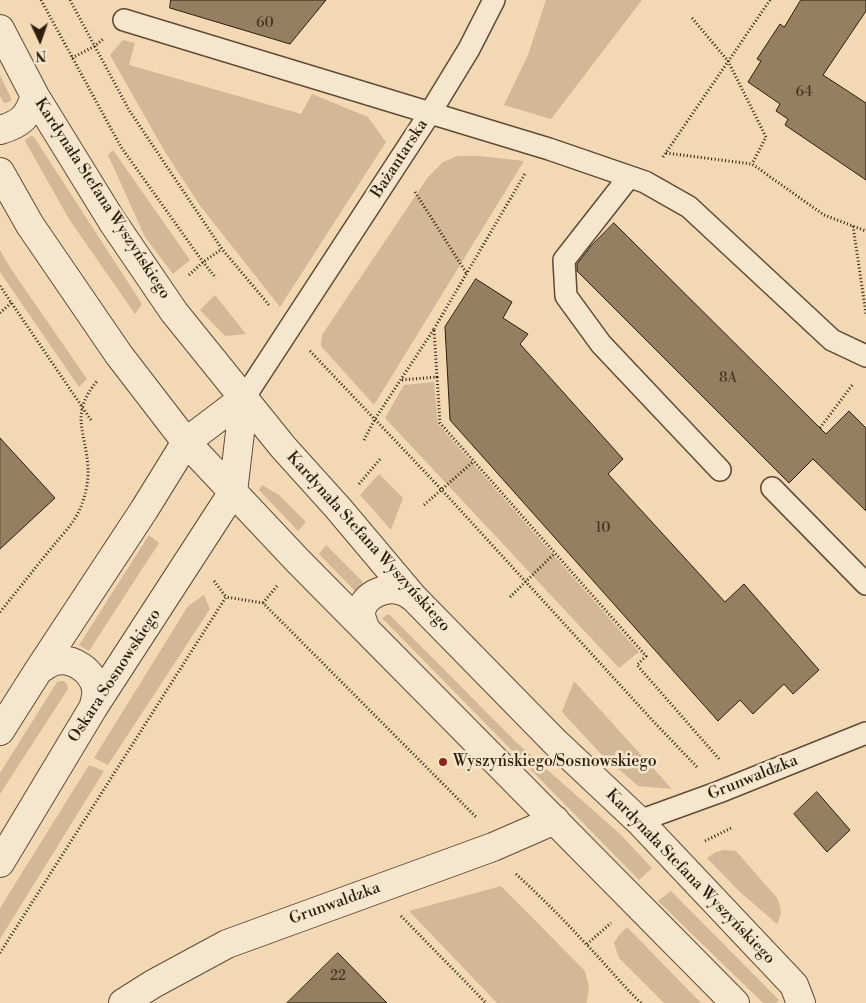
<!DOCTYPE html>
<meta charset="utf-8">
<style>
body{margin:0}
#map{position:relative;width:866px;height:1003px;overflow:hidden;background:#f3d8b4;font-family:"Libre Bodoni",serif}
canvas{display:block}
.north{position:absolute;left:15px;top:15px;width:50px;height:50px;-webkit-text-stroke:4px #f7e6ce;paint-order:stroke;rotate:177deg;font-size:14px;font-weight:700;line-height:20px;text-align:center;color:#2e1e0b}
.north::after{content:'';display:block;margin:auto;width:18px;height:22px;background:#2e1e0b;clip-path:polygon(50% 0,100% 100%,50% 72%,0 100%)}
</style>
<div id="map">
<canvas width="866" height="1003"></canvas>
<div class="north">N</div>
</div>
<script>
const context = document.querySelector('canvas').getContext('2d');
context.lineJoin = 'round';
function fillPath(path, color) { context.fillStyle = color; context.fill(path, 'evenodd'); }
function stroke(path, color, width, dash) { context.strokeStyle = color; context.lineWidth = width; context.lineCap = dash ? 'butt' : 'round'; context.setLineDash(dash || []); context.stroke(path); }
function write(font, color, halo, rows, align = 'center') {
  context.font = font + ' "Libre Bodoni",serif'; context.lineWidth = 5; context.setLineDash([]); context.textBaseline = 'middle'; context.strokeStyle = halo; context.fillStyle = color; for (const [text, x, y, turn = 0] of rows) {
    context.save(); context.translate(x, y); context.rotate((+turn || 0) * Math.PI / 180); context.textAlign = isNaN(turn) ? turn : align; if (halo) context.strokeText(text, 0, 0); context.fillText(text, 0, 0); context.restore();
  }
}
const green = new Path2D(`
 M546,0H642L551,119L504,105L528,55Z
 M123,40L135,43L129,65L301,114L312,94L368,117L386,142L280,307L201,207L165,152L110,55Z
 M0,75L11,98V101L6,103L3,102L0,96Z
 M31,136L34,137L142,304L135,314L69,219L25,141L26,139Z
 M113,150L190,260L173,274L145,237L108,155Z
 M458,156H480L524,161L374,405L321,346L322,335L428,177L443,162Z
 M0,250L11,269L87,379L79,387L0,272Z
 M215,295L246,334L225,336L200,310Z
 M434,382L438,424L639,652L619,668L385,418L404,385Z
 M379,474L403,498L391,530L360,495Z
 M262,485L279,495L306,522L298,531L259,490Z
 M149,535L159,543L89,651L79,645Z
 M326,545L362,581V589L355,591L319,554Z
 M204,595L210,609L108,765L94,758L188,606Z
 M389,614L516,742L620,834L652,868L639,880L382,618Z
 M61,681H64L67,684L68,689L0,794V773L57,682Z
 M574,681L672,789L638,786L599,752L562,712Z
 M89,765L104,771L0,939V908Z
 M724,850L736,851L777,898C782,908 782,914 777,924L740,892L707,858L716,852Z
 M501,886L585,971L589,987L587,1002L586,1003H497L409,911Z
 M671,891L779,1000L776,1003H763L658,901Z
 M627,927L701,1003H664L619,958L614,943L619,935Z`);
const building = new Path2D(`
 M171,0H326L290,44L170,8Z
 M801,0H866V11L823,75L866,103V180L785,125L788,119L776,111L780,104L748,82L761,61L757,59L780,24L784,27Z
 M614,223L826,434L849,411L866,428V511L813,459L789,483L577,271V264L591,246Z
 M476,279L512,302L503,318L528,334L520,344L623,459L608,474L725,602L744,584L819,670L793,694L784,684L753,714L740,700L718,721L450,420L445,327Z
 M0,438L55,498L0,549Z
 M817,792L850,830L827,852L794,814Z
 M338,953L387,1003H287Z`);
const path = new Path2D(`
 M41,0L121,147L203,262L216,278
 M70,0L129,110L222,249L269,305
 M692,18L728,61L766,137L752,164
 M72,58L95,46L103,39
 M666,153L752,164L824,215L866,231
 M663,157L770,0
 M415,192L467,274
 M853,226L866,314
 M189,275L203,262L222,249
 M0,286L91,420
 M0,313L11,303
 M434,329L526,172
 M310,351L441,489L653,721L697,767
 M437,377L440,423L646,656L637,665L720,760
 M820,428L853,384
 M364,440L375,419L434,329L437,377L401,380
 M359,484L381,458
 M424,505L474,461
 M214,581L226,597
 M510,597L555,553
 M263,603L277,586
 M0,612C18,590 35,568 53,546C62,535 74,523 80,509C85,497 89,481 88,468C86,431 69,415 97,381
 M705,841L731,828
 M516,874C540,896 563,919 585,943C604,962 621,984 641,1003
 M401,916L486,1003
 M587,944L611,923
 M0,953L226,597L263,603L477,818`);
const service = new Path2D(`
 M124,20L549,149L645,182L689,207L832,340L866,356
 M629,177L564,260L566,296L601,344L720,470
 M244,398L430,113L469,49L494,0
 M772,488L866,584
 M639,821L719,792L866,733`);
const minor = new Path2D(`
 M123,1003L153,984L227,944L493,847L555,820`);
const tertiary = new Path2D(`
 M0,29L35,96L112,221L174,312L283,447L338,508L413,597L555,742L639,821L794,985L801,1003
 M0,130C21,124 28,117 35,96
 M0,172L30,225L119,355L186,442L297,560L735,1003
 M365,628C364,624 362,620 361,616C360,596 385,585 402,591C406,592 409,595 413,597
 M38,671C43,667 49,663 55,661C73,657 93,671 96,689C97,696 95,702 93,708
 M0,731L38,671L144,510L186,442L244,398
 M0,863L93,708L233,492L244,398`);
const markers = [
 [443,762,5,"#8f2418"]
];
const numberNames = [
 ["60",265,24],
 ["64",804,93],
 ["8A",728,379],
 ["10",603,529],
 ["22",338,977]
];
const streetNames = [
 ["Bażantarska",400,159,-57],
 ["Kardynała Stefana Wyszyńskiego",102,199,57],
 ["Kardynała Stefana Wyszyńskiego",368,542,48],
 ["Oskara Sosnowskiego",115,676,-57],
 ["Grunwaldzka",753,778,-22],
 ["Kardynała Stefana Wyszyńskiego",690,877,46],
 ["Grunwaldzka",335,904,-20]
];
const poiNames = [
 ["Wyszyńskiego/Sosnowskiego",453,762]
];
fillPath(green, '#d2b897');
fillPath(building, '#947f63');
stroke(building, '#2e1e0b', 1);
stroke(service, '#5f4c35', 24);
stroke(minor, '#5f4c35', 30);
stroke(tertiary, '#5f4c35', 30);
stroke(path, '#2e1e0b', 3, [1, 2.5]);
stroke(service, '#f7e6ce', 21);
stroke(minor, '#f7e6ce', 28);
stroke(tertiary, '#f7e6ce', 28);
for (const [x, y, r, color] of markers) { const dot = new Path2D(); dot.arc(x, y, r, 0, 2 * Math.PI); context.fillStyle = color; context.fill(dot); stroke(dot, '#f7e6ce', 2); }
write('14px', '#483621', null, numberNames);
write('16px', '#2e1e0b', '#f7e6ce', streetNames);
write('16px', '#2e1e0b', '#f7e6ce', poiNames, 'left');
</script>
